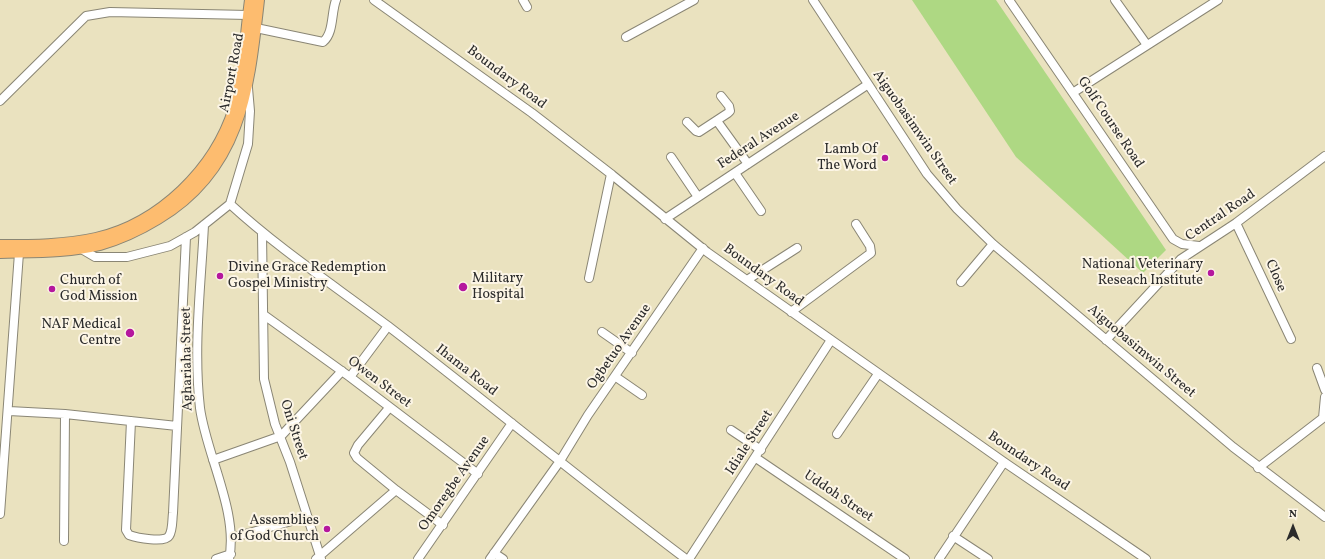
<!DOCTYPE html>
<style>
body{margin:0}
#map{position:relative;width:1325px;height:559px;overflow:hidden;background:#eae2bf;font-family:Vollkorn,serif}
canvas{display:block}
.north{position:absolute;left:1273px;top:507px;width:40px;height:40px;-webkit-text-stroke:3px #fcf5e5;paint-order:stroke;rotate:0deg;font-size:11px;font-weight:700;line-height:16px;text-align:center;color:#2b2b2b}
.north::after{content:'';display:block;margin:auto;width:14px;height:18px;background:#2b2b2b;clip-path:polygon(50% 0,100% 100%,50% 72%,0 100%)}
</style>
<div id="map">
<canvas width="1325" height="559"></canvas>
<div class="north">N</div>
</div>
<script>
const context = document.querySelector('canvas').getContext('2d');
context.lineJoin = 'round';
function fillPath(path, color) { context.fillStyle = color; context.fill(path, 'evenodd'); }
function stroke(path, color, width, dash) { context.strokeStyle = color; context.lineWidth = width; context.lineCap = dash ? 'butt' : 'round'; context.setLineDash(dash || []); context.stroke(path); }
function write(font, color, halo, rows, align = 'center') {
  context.font = font + ' Vollkorn,serif'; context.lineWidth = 4; context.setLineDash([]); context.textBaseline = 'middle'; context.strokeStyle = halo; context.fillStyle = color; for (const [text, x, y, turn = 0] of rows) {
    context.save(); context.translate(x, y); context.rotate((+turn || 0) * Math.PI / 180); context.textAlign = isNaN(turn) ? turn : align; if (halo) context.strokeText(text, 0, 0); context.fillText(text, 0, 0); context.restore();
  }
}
const green = new Path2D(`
 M912,0H996L1166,250L1143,273L1016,157Z`);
const minor = new Path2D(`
 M374,0L532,113L611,174L707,252L1004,462L1146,559
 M523,0L527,7
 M813,0L927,174L957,209L993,244L1233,447L1325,517
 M1009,0L1173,239L1182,244L1199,246
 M1115,0L1147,45
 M256,28L323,42C334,33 331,13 336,0
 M626,37L694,0
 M1074,92L1218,0
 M0,101L86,16L110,12L248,15
 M717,121L748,164
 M687,122L696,131L699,132L728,113L730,111L729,106L721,96
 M671,157L698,197
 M735,173L761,211
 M230,204C279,249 335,286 388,326C488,403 585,483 686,559
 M665,219L867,85
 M1236,223L1291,339
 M204,225C201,285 193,347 200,408C206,454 239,513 229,559
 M262,233L264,379L275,424L290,462L321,559
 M78,247L95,257H127L170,246L195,232L230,204L248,144L250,111L248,88
 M589,278L611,174
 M747,280L797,248
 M961,282L993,244
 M791,312L871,253L870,246L856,224
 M264,315L350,377L478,474
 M602,332L632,353
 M1106,340L1181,259L1236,223L1325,156
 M1317,368L1325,390
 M350,377L388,326
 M616,377L642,395
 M389,408L358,445L354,453L357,458L396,490L443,525
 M9,411L65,414L177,426
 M131,421L126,530L129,535C137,538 165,543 169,536C173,530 172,520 173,513L186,237
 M731,430L761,450
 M837,434L878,374
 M756,458L905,559
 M213,460L281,436L342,371
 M1258,468L1323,418L1325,397
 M0,514L19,253
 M953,536L988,559
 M231,538L306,517
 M64,541L65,414
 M494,553L503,559
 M216,559L231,554
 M316,559L396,490
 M418,559L512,423
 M490,559L560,461L588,415L703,248
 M689,559L831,340
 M939,559L1004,462`);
const major = new Path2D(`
 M0,245C32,245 65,245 96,238C160,223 215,169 234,108C244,73 245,36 250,0
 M0,253C33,252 68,253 100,245C121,239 140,230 158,219C242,169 249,88 259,0`);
const markers = [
 [885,158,4,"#b5179e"],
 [1211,273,4,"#b5179e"],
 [220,276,4,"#b5179e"],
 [463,287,5,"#b5179e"],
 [52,289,4,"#b5179e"],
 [130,333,5,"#b5179e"],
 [327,529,4,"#b5179e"]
];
const streetNames = [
 ["Airport Road",233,73,-79],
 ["Boundary Road",506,78,37],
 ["Golf Course Road",1110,123,56],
 ["Aiguobasimwin Street",914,128,55],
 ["Federal Avenue",759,141,-33],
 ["Central Road",1221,216,-34],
 ["Boundary Road",763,276,36],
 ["Close",1275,276,67],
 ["Ogbetuo Avenue",620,347,-55],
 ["Aiguobasimwin Street",1141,352,40],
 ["Aghariaha Street",188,359,-91],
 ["Ihama Road",466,371,38],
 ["Owen Street",379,383,37],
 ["Oni Street",293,430,72],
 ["Idiale Street",750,443,-57],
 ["Boundary Road",1028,462,34],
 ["Omoregbe Avenue",455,484,-55],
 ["Uddoh Street",838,497,34]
];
const poiNames = [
 ["Lamb Of",877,150],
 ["The Word",877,166],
 ["National Veterinary",1203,265],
 ["Reseach Institute",1203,281],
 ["Divine Grace Redemption",228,268,"left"],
 ["Gospel Ministry",228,284,"left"],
 ["Military",472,279,"left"],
 ["Hospital",472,295,"left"],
 ["Church of",60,281,"left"],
 ["God Mission",60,297,"left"],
 ["NAF Medical",121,325],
 ["Centre",121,341],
 ["Assemblies",319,521],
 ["of God Church",319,537]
];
fillPath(green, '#aed883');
stroke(minor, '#8a8675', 10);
stroke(major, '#8a8675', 12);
stroke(minor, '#fff', 8);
stroke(major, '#fdbc6f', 10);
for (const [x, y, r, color] of markers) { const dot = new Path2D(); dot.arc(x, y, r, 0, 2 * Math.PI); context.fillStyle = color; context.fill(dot); stroke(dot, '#fcf5e5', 1.5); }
write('14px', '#2b2b2b', '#fcf5e5', streetNames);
write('14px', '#2b2b2b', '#fcf5e5', poiNames, 'right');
</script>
